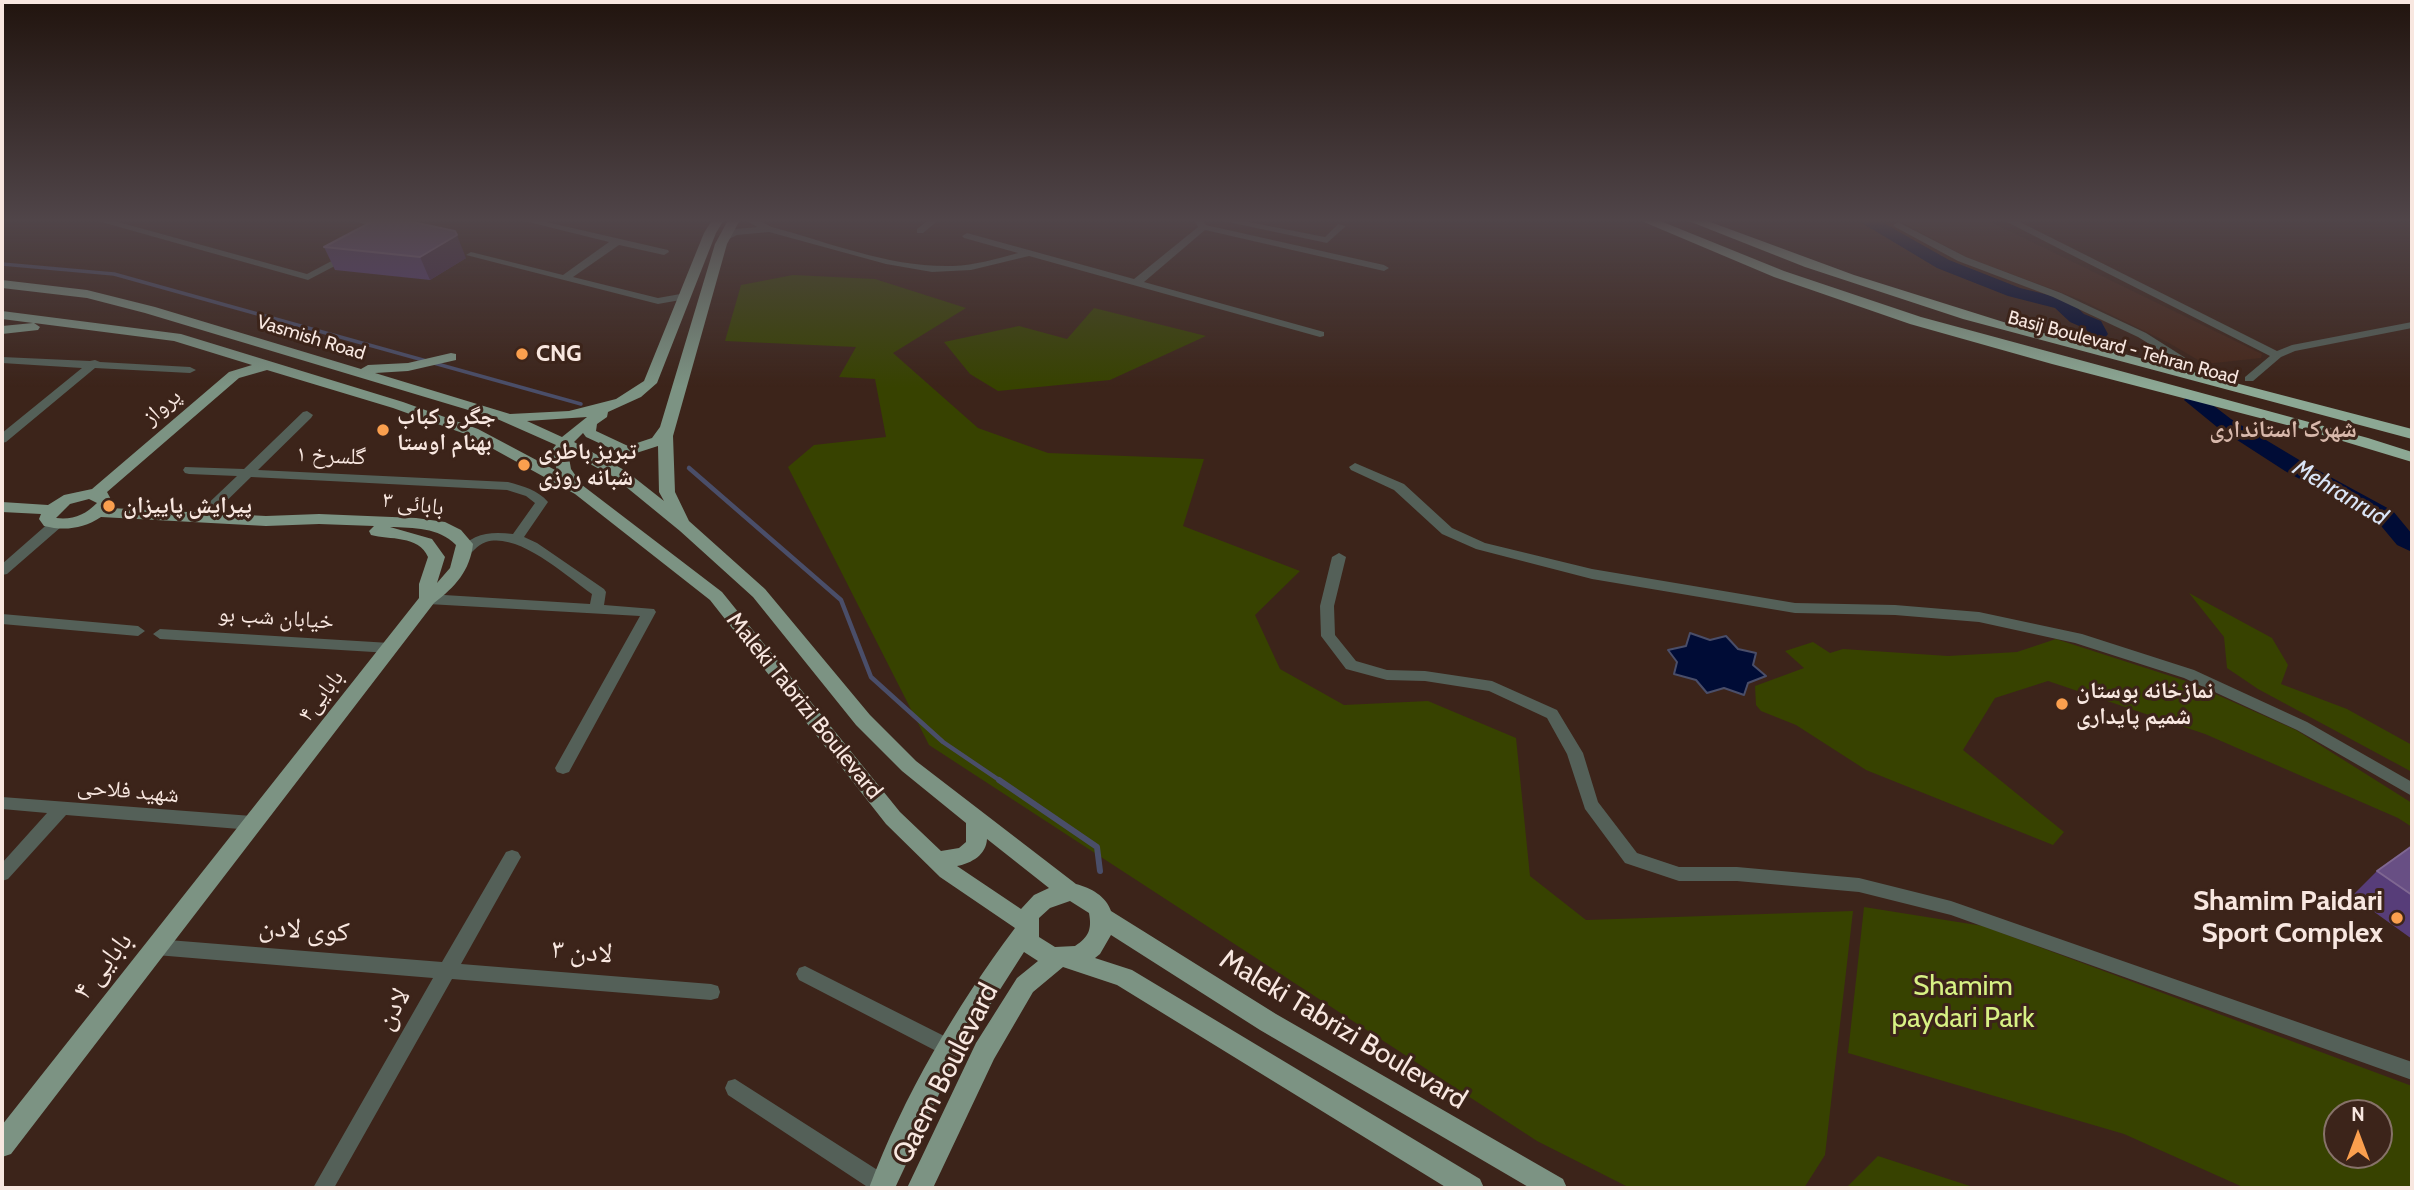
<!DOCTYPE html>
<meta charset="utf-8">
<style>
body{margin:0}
#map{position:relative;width:2414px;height:1190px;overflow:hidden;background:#3c241a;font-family:Cabin,sans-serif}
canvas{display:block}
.frame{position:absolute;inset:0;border:4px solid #f8e7e0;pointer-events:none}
.north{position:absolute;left:2323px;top:1099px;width:70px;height:70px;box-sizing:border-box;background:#3c241a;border:2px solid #877269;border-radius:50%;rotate:0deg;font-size:19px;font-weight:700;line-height:28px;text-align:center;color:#f8e7e0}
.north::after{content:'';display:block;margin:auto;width:24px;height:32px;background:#fa9f4e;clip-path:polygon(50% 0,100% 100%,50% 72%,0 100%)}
</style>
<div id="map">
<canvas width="2414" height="1190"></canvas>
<div class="frame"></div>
<div class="north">N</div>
</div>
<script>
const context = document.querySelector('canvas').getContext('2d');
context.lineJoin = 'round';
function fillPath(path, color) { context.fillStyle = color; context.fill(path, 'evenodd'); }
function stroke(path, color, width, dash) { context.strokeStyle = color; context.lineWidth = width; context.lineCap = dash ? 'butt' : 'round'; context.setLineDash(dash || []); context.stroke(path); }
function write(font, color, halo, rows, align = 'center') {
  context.font = font + ' Cabin,"Noto Naskh Arabic",sans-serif'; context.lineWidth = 6; context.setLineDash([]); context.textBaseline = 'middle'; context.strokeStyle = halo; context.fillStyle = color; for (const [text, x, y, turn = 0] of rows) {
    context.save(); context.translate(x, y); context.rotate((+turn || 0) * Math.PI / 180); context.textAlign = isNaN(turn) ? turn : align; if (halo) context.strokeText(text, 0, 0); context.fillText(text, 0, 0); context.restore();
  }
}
const built = new Path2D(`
 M1897,220H1987L2262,354L2261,358L2205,364L2169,343L2079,299L1968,258Z`);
const green = new Path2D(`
 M793,275L875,279L966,308L893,353L978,428L1048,453L1204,459L1183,526L1300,571L1255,615L1280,669L1344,705L1428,701L1516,738L1530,876L1586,920L1853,911L1825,1155L1804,1188H1630L1537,1141L929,745L788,467L814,445L886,437L875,379L839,377L856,347L725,341L741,285Z
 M1094,308L1206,336L1110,380L998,391L970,374L944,342L1019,326L1067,339Z
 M2189,593L2272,638L2288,665L2281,684L2347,709L2412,745V772L2258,689L2227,668L2224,637Z
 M2056,639L2186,681L2296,730L2412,803V827L2398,818L2205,734L2048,681L1995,698L1963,750L2064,832L2053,845L1866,770L1796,725L1761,711L1756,705L1755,686L1804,668L1785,651L1813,642L1830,653L1843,649L1948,656L2017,652Z
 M1864,907L1983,926L2412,1086V1188H2245L2124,1134L1848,1053ZM2337,1113H2379V1155H2337Z
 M1878,1156L1976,1188H1846Z`);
const water = new Path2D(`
 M1690,633L1710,640L1726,636L1738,649L1756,653L1753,665L1766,676L1748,683L1744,695L1724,688L1707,693L1696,680L1674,674L1677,662L1668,650L1686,646Z`);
const streamFar2 = new Path2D(`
 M2,264L114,274L581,404`);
const streamFar1 = new Path2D(`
 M689,468L841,600L871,677L943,742L1002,782`);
const stream = new Path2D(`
 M999,780L1097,847L1100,871`);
const river = new Path2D(`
 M1857,220H1878L1949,260L2020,288L2069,300L2084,314L2101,321L2108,334L2105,338H2091L2086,329L2070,322L2055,308L2008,296L1937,268Z
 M2194,394L2201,396L2231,419L2301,461L2393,511L2412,534V552L2397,545L2377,521L2285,471L2217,427L2184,400L2187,396Z`);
const minor = new Path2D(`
 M94,220H111L307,274L343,255L352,257L308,280Z
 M351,220H367L390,228L385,231Z
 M520,220H538L668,250L669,252L664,255L619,245L573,277L658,298L686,293L691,296L686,299L658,304L466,255L471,252L563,275L609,242Z
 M745,220H758L772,227C831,243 892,268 953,266C975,265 996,259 1018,253L964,238L962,236L967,233L1134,279L1198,227L1194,220H1202L1206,225L1384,265L1389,268L1384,271L1205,230L1144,282L1324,332V336L1320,337L1029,256L971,270L932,272L886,264L769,232L737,235L727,240H721V236L735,229L757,227Z
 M928,220H939L923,233H917V229Z
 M1218,220H1239L1325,237L1338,224L1346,226L1327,243Z
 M2003,220H2016L2277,351L2292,345L2412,322V328L2295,351L2281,357L2253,381H2245V377L2270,356Z
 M1898,222L1966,257L2061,293L2146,333L2195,364L2193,366H2185L2138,337L2053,297L1958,261L1895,227L1893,225Z
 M2,357L90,361L95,360L100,362L190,367L196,370L190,373L95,368L6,442L2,443V433L82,368L2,363Z
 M307,411L313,415L311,418L258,470L508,482C523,486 538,490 548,502L524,537L537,543L604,589L606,592L604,605L654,609L656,612L569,772L563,774L557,772L555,768L640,616L428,604L421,599L428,594L590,604L592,594C566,576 519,532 486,542C476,545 473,554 464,557L457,553C471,533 490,531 513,534L535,503L526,496L507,490L251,477L207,520H197L195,517L197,514L237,476L189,474L185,473L183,470L185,467L244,469L303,412Z
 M1355,463L1404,484L1452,528L1485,543L1592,569L1795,603L1895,605L1979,612L2082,634L2194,670L2307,722L2412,782V796L2297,730L2184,678L2075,643L1979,622L1895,615L1795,613L1592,579L1476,549L1442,534L1394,490L1351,470L1349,467Z
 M56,520L63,524L61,527L7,574L2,575V564L51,521Z
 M1339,553L1346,557L1334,606L1335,635L1356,661L1387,670L1425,671L1492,681L1557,710L1583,753L1598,802L1637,853L1679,867H1737L1859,878L1951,901L2412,1062V1080L1951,915L1859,892L1737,881H1679L1625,863L1585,809L1567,754L1547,718L1489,691L1425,681L1387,680L1346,669L1321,636L1320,606L1332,557Z
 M2,614L138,626L145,631L138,636L2,624Z
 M160,629L390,643L397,648L390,653L160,639L153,634Z
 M2,797L252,816L258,818L260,823L258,828L252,830L66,815L8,879L2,881V863L47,813L2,809Z
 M512,850L518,852L521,857L461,964L711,984L718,986L720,992L718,998L711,1000L452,979L334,1188H313L433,978L156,955L150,953L147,947L150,941L156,939L442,962L506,852Z
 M805,966L956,1042L959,1048L956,1054L949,1057L942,1054L799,980L796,974L799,968Z
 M735,1079L890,1178L893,1185L892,1188H869L728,1095L725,1088L728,1081Z`);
const major = new Path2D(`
 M712,220H724L716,233L657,383L641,397L608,412L607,417L597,424L596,431L628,446L652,438L660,427L715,244L728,220H740L727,244L673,436L675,492L689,521L765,589L870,715L916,761L1076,884C1091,888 1106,896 1111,911L1276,1014L1563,1179L1567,1188H1530L1260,1030L1111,935L1100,954L1095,958L1132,970L1480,1179L1484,1188H1447L1117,985L1063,967L1033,992L994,1059L933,1188H907L976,1043L1017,978L1038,961L1024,952L955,1060L895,1188H869C904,1095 955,1008 1015,928L940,877L886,824L710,600L575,494L468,435L393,408L267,370L239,378L107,492L113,503L110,508L266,516L319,514L416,518L445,522L461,530L473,544C470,571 455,587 434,603L11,1154L2,1157V1125L419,598V584L428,557C419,535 389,540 371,535L369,531L374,526L319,524L266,526L101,517C83,529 64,531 44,526L39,519L41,514L2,512V502L48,505L64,495L92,489L229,372L252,365L174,341L34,323L40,327L38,330L2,334V326L33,323L2,319V311L181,334L403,402L478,429L557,471L552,450L556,445L495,418L145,313L87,298L2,288V280L87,290L155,307L361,369L368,365L408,363L451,353L456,354V360L408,371L375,373L510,414L569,411L616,399L644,381L704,233ZM587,417L562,437L527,421ZM583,433L586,437L627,456L658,446L659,492L664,501L626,471L574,442ZM568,452L614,477L680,531L753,597L856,725L902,771L966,823V842L959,848L941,851L900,812L722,592L582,485L571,469ZM89,499L97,503C85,515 73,520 56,518L70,504ZM390,527C414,528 438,527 456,545L450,568L437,583L445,557L432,539ZM987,839L1049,888L1034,895L1021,909L957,866C972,863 986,855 987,839ZM1070,901L1089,913C1092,929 1089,937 1075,946L1055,947L1039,937V918L1050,908Z`);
const highway = new Path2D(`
 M1639,220H1658L1784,271L1921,317L2368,438L2412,452V462L2306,430L2052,364L1910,324L1774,277Z
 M1686,220H1705L1854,275L2013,325L2412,429V439L1963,319L1805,267Z`);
const wall = new Path2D(`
 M324,247L466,258L430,280L335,270Z
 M2412,846V939L2352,896L2377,871Z`);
const shadedWall = new Path2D(`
 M457,235L466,258L430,280L420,257Z`);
const building = new Path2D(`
 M375,220H404L455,231L457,235L420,257L324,247Z
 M2412,846V895L2377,871Z`);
const markers = [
 [522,354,7,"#fa9f4e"],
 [383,430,7,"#fa9f4e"],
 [524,465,7,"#fa9f4e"],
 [109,506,7,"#fa9f4e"],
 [2062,704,7,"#fa9f4e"],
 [2397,918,7,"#fa9f4e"]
];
const farStreetnames = [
 ["Vasmish Road",311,338,17],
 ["Basij Boulevard - Tehran Road",2123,348,15]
];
const poiNames = [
 ["CNG",536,354],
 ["جگر و کباب",397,417],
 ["بهنام اوستا",397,443],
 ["تبریز باطری",538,452],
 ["شبانه روزی",538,478],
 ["پیرایش پاییزان",123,506],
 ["نمازخانه بوستان",2076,691],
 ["شمیم پایداری",2076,717]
];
const streetNames = [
 ["پرواز",162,407,-41],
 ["گلسرخ ۱",331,456,3],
 ["بابائی ۳",413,504,8],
 ["خیابان شب بو",276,618,4],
 ["بابایی۴",321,696,-52],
 ["Maleki Tabrizi Boulevard",804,706,51],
 ["شهید فلاحی",128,791,5]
];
const neighbourhoodNames = [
 ["شهرک استانداری",2283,430]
];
const waterNames = [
 ["Mehranrud",2340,493,31]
];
const nearPoinames = [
 ["Shamim Paidari",2383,902],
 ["Sport Complex",2383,934]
];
const nearStreetnames = [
 ["کوی لادن",304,930,4],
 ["لادن ۳",582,952,5],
 ["بابایی ۴",103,966,-52],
 ["لادن",393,1009,-60],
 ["Maleki Tabrizi Boulevard",1343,1030,31],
 ["Qaem Boulevard",946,1074,-63]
];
const nearParknames = [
 ["Shamim",1963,987],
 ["paydari Park",1963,1019]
];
fillPath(built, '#46271a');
fillPath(green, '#374200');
fillPath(water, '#000c36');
stroke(water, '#4a4e69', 2);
stroke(streamFar2, '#4a4e69', 3.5);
stroke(streamFar1, '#4a4e69', 4.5);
stroke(stream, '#4a4e69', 6);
fillPath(river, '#000c36');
fillPath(minor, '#546058');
fillPath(major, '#7c9383');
fillPath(highway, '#8ca894');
fillPath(wall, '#573d79');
fillPath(shadedWall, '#452b4e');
fillPath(building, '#684f84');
stroke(building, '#7f6792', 2);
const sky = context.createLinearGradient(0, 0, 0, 387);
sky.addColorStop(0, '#21140e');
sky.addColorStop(0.57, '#504549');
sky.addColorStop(1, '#50454900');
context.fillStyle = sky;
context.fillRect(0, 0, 2414, 387);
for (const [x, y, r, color] of markers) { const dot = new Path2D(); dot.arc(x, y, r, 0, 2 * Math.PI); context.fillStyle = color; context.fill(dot); stroke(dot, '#3c241a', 2.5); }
write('19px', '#f8e7e0', '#3c241a', farStreetnames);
write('bold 23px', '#f8e7e0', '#3c241a', poiNames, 'left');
write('23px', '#f8e7e0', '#3c241a', streetNames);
write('bold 24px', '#d8b8ab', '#3c241a', neighbourhoodNames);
write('italic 24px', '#dae5f7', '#3c241a', waterNames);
write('bold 28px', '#f8e7e0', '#3c241a', nearPoinames, 'right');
write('28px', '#f8e7e0', '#3c241a', nearStreetnames);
write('28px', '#d7f184', '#3c241a', nearParknames);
</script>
